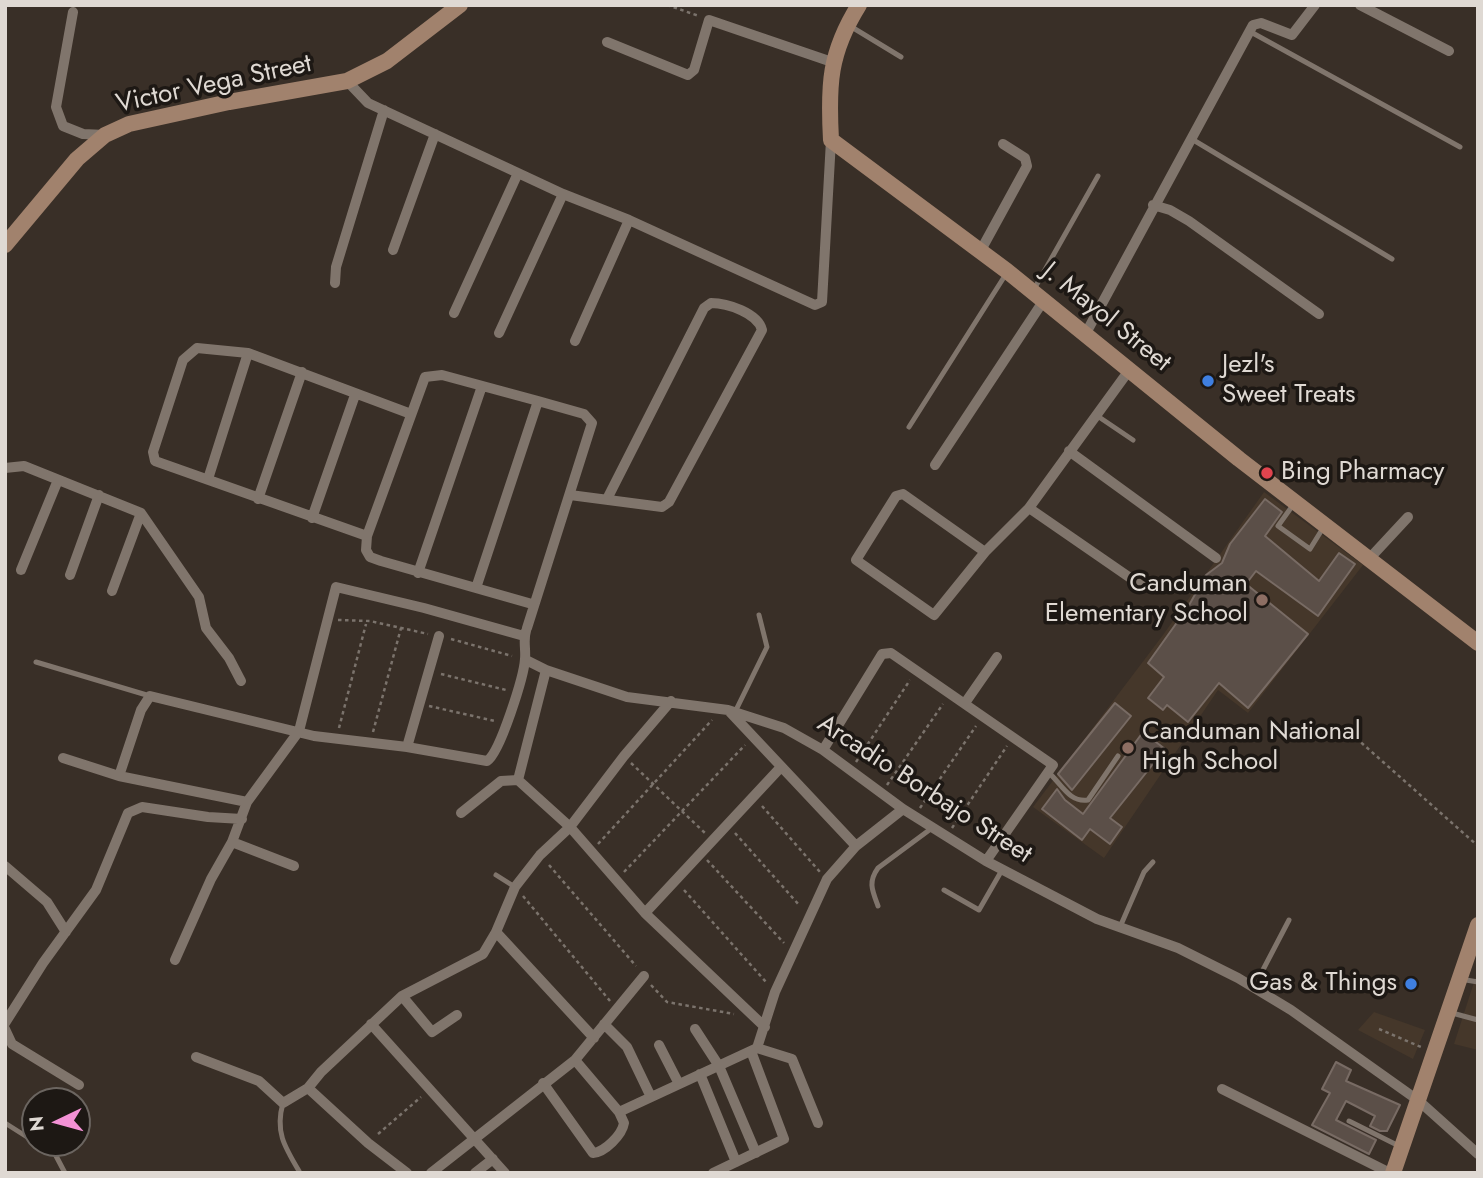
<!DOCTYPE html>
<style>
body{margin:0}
#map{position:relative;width:1483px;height:1178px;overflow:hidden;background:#392f27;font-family:Jost,sans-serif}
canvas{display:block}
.frame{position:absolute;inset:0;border:7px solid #dfd9d3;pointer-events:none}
.north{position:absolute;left:21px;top:1087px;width:70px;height:70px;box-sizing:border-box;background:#1d1814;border:2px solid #6b6560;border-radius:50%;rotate:265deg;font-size:19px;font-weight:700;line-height:28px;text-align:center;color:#dfd9d3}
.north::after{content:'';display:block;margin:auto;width:24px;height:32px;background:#f391d5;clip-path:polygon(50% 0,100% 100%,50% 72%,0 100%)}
</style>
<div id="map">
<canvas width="1483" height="1178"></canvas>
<div class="frame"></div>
<div class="north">N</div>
</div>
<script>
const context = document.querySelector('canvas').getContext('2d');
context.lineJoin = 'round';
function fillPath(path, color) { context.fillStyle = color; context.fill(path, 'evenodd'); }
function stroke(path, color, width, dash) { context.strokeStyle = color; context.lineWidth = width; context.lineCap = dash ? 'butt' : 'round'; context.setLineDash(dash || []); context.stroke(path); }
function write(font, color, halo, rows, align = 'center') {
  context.font = font + ' Jost,sans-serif'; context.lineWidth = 7; context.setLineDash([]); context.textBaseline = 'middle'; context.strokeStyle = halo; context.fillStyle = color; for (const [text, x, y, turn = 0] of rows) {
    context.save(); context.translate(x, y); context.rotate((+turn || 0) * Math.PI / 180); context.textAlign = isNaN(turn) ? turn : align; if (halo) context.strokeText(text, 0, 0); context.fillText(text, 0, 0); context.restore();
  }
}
const built = new Path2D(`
 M1264,492L1363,565L1248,713L1218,690L1104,858L1033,807L1163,635Z
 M1478,970V1050L1454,1044Z
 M1374,1012L1425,1030L1413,1059L1358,1030Z`);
const building = new Path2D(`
 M1265,499L1282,512L1265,536L1319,581L1339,553L1355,564L1318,616L1256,571L1246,584L1308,634L1248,708L1219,683L1188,722L1167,705L1163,710L1148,698L1164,677L1148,663L1188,607L1206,575L1222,563L1230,544Z
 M1115,703L1131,716L1072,790L1058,774Z
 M1143,732L1165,749L1110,818L1122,827L1110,844L1090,829L1082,840L1042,809L1057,789L1065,800L1083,814Z
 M1336,1062L1351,1070L1346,1081L1400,1105L1387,1131H1380L1370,1126L1375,1116L1346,1101L1336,1120L1376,1140L1369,1154L1312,1125L1330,1093L1322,1089Z`);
const path = new Path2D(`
 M667,5L699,16
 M338,620L370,621L428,634
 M451,639L512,656
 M441,674L506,690
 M429,706L495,721
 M339,728L366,624
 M373,732L401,628
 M1356,738L1478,846
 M856,762L910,680
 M631,763L705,833
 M887,785L943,704
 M762,806L820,872
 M920,808L976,726
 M952,828L1007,746
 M735,833L800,906
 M598,844L712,720
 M707,860L784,943
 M549,865L636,966
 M624,872L745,745
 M684,890L766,982
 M523,896L610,1001
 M651,985L667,1002L734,1014
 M1379,1029L1421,1047
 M378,1134L421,1097`);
const lane = new Path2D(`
 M850,26L901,57
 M1249,31L1460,147
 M1190,138L1392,259
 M1033,291L1098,176
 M1096,415L1133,440
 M909,427L1006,274
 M1293,505L1278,526L1310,549L1323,528
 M36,662L150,696
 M735,712L767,647L759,615
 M1048,772C1061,783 1069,803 1088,800L1118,756
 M496,875L515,887
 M944,890L979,910L1002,870
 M878,906C872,890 868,882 878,868L932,828
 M1120,927L1144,872L1153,862
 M1460,979L1478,982
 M1254,987L1289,920
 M1452,1013L1478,1020
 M283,1103C275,1131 284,1146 299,1171
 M1349,1121L1399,1146
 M5,1123L35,1142
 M37,1143L55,1154L65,1173`);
const street = new Path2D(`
 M1360,5L1449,51
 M73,12L56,107L63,126L83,134L105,135
 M607,42L688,75L694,70L709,20L832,62
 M347,81L368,103L563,194L629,220L815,305L822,302L831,140
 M1153,205L1170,210L1189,221L1319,314
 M393,250L435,134
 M981,250L1027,166L1025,158L1003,144
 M335,283L336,267L384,110
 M454,313L518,173
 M499,333L563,194
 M1086,333L1253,25L1261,23L1292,35L1315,5
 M575,341L629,220
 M1069,451L1216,558
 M935,465L1044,300
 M5,468L24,466L141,513L199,597L206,628L229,658L241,681
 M208,479L248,353
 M570,495L662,507L669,502L762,330C758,313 727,303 711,303L704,308L607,499
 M258,499L302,372
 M1029,508L1142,586
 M312,518L355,395
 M367,536L155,461L153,452L183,360L197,348L248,353L411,414
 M985,552L903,494L896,496L856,560L934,615L985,552L1029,508L1130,369
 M1369,559L1408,517
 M21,570L58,480
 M418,573L482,386
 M70,575L99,495
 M476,588L538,401
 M112,591L141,513
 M527,628L592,423L584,414L538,401L442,375L425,377L367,536L366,550L370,557L381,561L532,604
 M526,660L546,670L627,697L728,710L784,728L823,750L903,809L986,861L1097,919L1178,948L1238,978L1291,1010L1419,1101L1478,1154
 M965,703L997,657
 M730,712L856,846
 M407,747L439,636
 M823,750L882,654L891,653L1053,765L986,861
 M63,758L119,776L247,802
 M119,776L141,710L150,696L314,736L407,747L487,761C500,753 524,676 525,659C526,649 523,640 526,631
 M518,780L546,670
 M461,813L501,781L518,780L570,827L645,913L765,1027
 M232,842L294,866
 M5,866L47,902L66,932
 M645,913L781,767
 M496,932L594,1038
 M175,960L211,879L232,842L247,802L299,731L336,587L424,608L524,636
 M402,996L432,1032L457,1015
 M5,1023L43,963L96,890L128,813L142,807L208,817L242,819
 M371,1024L505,1173
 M604,1024L627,1047L651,1097
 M5,1029L12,1044L79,1085
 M695,1029L719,1066L756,1153
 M659,1045L679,1084
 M757,1048L792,1059L818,1123
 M196,1057L259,1081L283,1103L308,1088L321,1072L402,996L483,954L496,932L515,887L540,855L570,827L624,756L671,701
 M575,1060L619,1112L757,1048L775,992L827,879L856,846L903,809
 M700,1074L736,1162
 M543,1083L593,1153C605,1152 622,1135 624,1123L619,1112
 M308,1088L368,1143L407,1173
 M1222,1089L1390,1173
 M431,1173L575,1060L644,976
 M475,1173L493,1159
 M713,1173L784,1139L751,1051`);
const secondary = new Path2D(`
 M859,5C829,53 828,85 831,140L1007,271L1239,459L1478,643
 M5,245L77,159L105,135L129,124L229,102L347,81L387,61L460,5
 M1393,1173L1478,925`);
const markers = [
 [1208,381,7,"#3f7fe0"],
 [1267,473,7,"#e0444e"],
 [1262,600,7,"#8d6e63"],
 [1128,748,7,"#8d6e63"],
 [1411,984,7,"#3f7fe0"]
];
const streetNames = [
 ["Victor Vega Street",214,85,-12],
 ["J. Mayol Street",1106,318,39],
 ["Arcadio Borbajo Street",924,790,33]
];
const poiNames = [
 ["Jezl's",1222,366],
 ["Sweet Treats",1222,396],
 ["Bing Pharmacy",1281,473],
 ["Canduman",1248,585,"right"],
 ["Elementary School",1248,615,"right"],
 ["Canduman National",1142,733],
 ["High School",1142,763],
 ["Gas & Things",1397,984,"right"]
];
fillPath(built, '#45372a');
fillPath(building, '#5b4f48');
stroke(building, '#786b64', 2);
stroke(path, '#7b736c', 2.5, [3.5, 3.5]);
stroke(lane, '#80756c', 5);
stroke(street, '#80756c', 10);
stroke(secondary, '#a1826d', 16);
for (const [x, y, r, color] of markers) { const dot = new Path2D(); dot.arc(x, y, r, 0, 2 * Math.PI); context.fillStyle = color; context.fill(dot); stroke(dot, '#1d1814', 2.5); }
write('26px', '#dfd9d3', '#1d1814', streetNames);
write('26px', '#dfd9d3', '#1d1814', poiNames, 'left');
</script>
